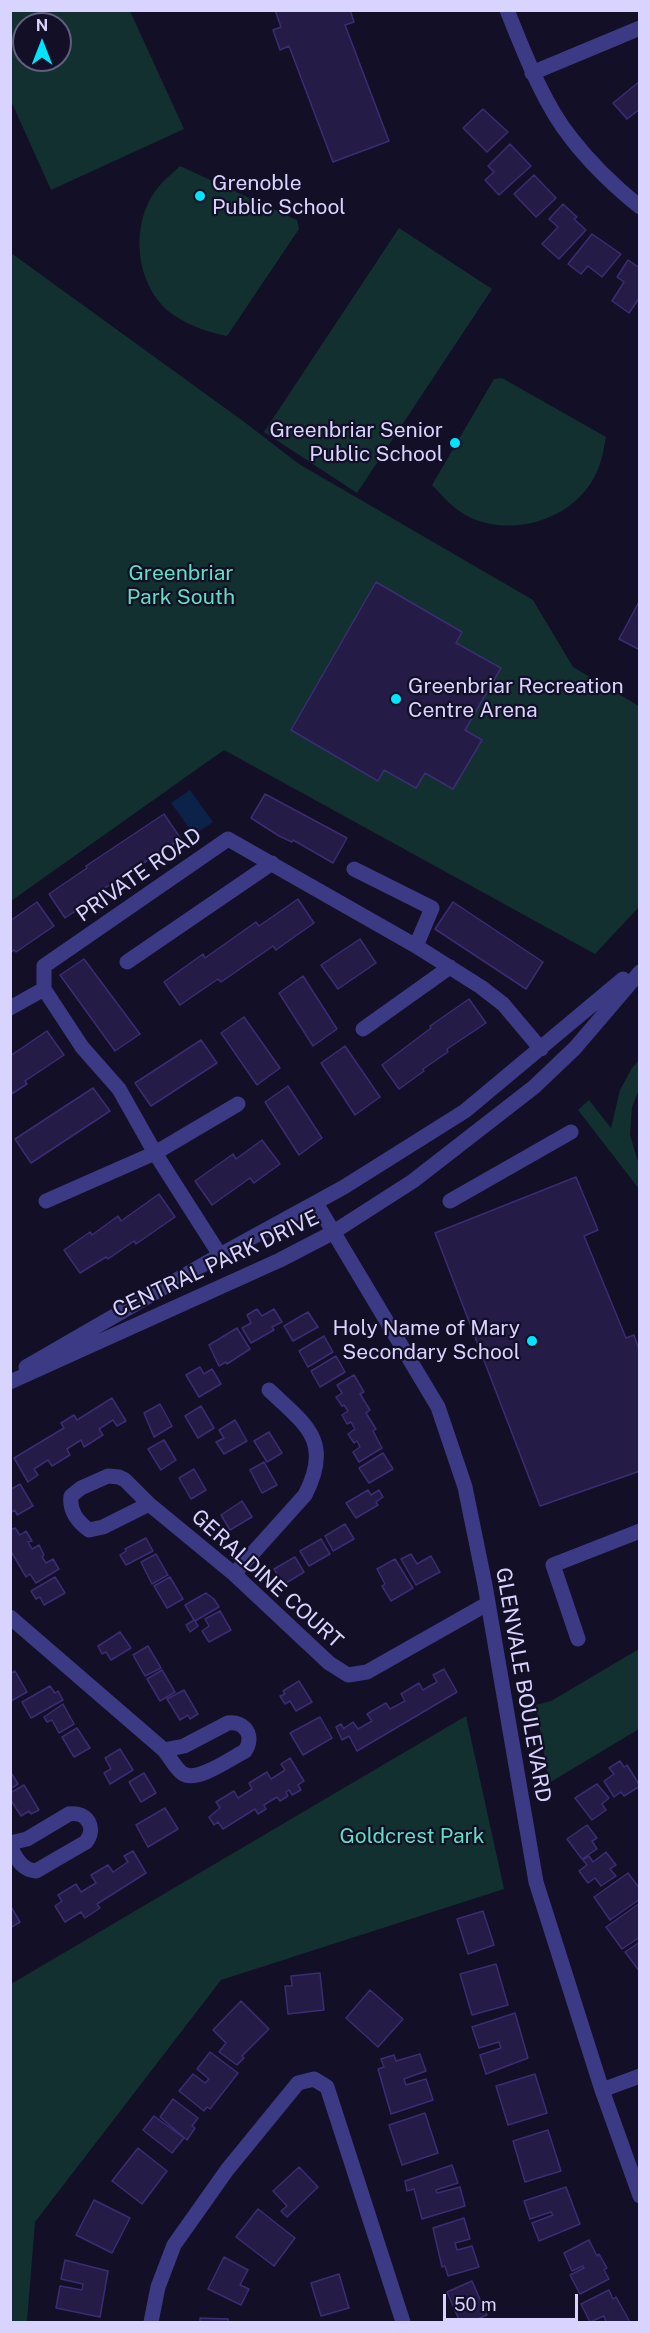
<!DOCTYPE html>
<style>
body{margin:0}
#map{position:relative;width:650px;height:2333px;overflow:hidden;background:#130f26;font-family:"Public Sans",sans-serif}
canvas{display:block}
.frame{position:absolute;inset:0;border:12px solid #d9d4ff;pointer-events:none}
.north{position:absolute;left:12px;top:12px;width:60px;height:60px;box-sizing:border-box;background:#130f26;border:2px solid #625e7d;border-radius:50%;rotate:0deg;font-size:16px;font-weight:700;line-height:24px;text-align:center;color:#d9d4ff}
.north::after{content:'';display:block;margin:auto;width:21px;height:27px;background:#00e5ff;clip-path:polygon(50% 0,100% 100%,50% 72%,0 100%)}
.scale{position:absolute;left:443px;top:2294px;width:135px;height:27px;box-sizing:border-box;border:3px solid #d9d4ff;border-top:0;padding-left:8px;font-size:18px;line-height:21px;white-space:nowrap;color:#d9d4ff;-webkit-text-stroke:4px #130f26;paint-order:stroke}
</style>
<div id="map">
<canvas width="650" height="2333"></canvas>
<div class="frame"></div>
<div class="north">N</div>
<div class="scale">50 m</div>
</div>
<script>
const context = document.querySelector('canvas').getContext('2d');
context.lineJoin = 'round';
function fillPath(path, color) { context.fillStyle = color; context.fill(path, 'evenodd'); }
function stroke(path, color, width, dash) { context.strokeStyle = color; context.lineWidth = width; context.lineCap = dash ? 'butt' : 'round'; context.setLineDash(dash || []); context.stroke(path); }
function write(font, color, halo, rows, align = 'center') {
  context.font = font + ' "Public Sans",sans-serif'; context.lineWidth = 4.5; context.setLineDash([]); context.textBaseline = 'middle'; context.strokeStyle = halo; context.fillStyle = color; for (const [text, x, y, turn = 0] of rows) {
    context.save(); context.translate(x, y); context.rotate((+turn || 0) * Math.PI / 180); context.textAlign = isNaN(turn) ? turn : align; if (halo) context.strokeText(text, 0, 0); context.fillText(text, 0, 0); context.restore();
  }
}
const green = new Path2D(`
 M10,11H130L184,129L51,190L11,101ZM24,24H60V60H24Z
 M180,166L297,220L299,229L227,336C208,332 192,327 175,316C134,289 128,221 160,185C166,178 174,172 180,166Z
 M399,228L492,289L357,493L264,432Z
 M11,253L243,421L299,464L533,600L573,667L639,706V907L595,954L224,750L11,901Z
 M502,378L606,437C604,446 603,456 600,464C584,513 526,536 479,521C459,515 446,500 432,485L494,379Z
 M639,1060V1090L632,1107L630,1135L639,1165V1189L578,1110L589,1100L611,1128L620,1090L632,1068Z
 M639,1649V1729L549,1783L536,1705L551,1701Z
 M466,1716L504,1889L221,1980L35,2222L27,2322H11V1984Z`);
const water = new Path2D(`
 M190,790L213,822L191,837L187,832L190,829L171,803Z`);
const building = new Path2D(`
 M275,10H350L354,22L345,25L389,141L333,162L289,46L280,50L273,30L281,27Z
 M640,81V109L627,119L613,103Z
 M483,109L508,132L487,152L463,128Z
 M510,144L531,166L499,195L485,180L494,172L488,166Z
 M534,175L556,198L536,217L514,194Z
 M563,204L577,217L574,219L586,230L559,259L542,244L558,227L549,219Z
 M592,234L621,254L602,277L588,266L581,274L568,264Z
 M628,260L640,268V297L629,313L612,301L624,282L617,277Z
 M376,582L462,632L456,643L501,668L465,730L482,740L453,789L425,773L416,788L384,770L378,781L291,730Z
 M640,600V650L619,639Z
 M265,794L347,838L333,863L293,840L292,842L279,836L251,818Z
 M164,814L181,839L103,889L104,892L65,918L49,894L87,868L86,866Z
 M298,899L314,923L276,950L273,946L221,982L218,979L180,1005L164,982L203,954L205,958L256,922L259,926Z
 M37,902L54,926L16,952L14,950L10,953V921Z
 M453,902L543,962L526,989L435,929Z
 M360,939L376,963L338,989L321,965Z
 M84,959L140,1034L115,1051L60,975Z
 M303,976L337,1029L313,1046L279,993Z
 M469,999L486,1023L447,1049L448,1052L423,1069L424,1071L399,1089L382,1065L431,1028L430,1026Z
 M244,1017L280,1068L257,1085L221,1033Z
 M47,1031L64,1055L25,1081L27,1084L10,1095V1056Z
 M201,1040L217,1063L151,1106L135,1083Z
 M345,1046L380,1097L355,1115L321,1063Z
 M288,1086L322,1138L299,1155L265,1102Z
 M93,1088L110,1111L31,1163L15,1139Z
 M262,1140L280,1164L254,1183L250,1178L212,1205L195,1181L233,1154L236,1159Z
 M576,1177L598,1230L584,1236L626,1338L634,1335L640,1353V1471L540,1506L435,1233Z
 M159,1194L175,1217L136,1244L134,1241L108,1259L106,1257L80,1273L64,1250L90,1232L92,1235L118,1216L121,1221Z
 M257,1309L262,1316L274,1309L282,1322L272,1327L274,1330L251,1343L242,1328L251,1323L247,1315Z
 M308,1312L318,1327L293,1341L284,1326Z
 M237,1328L250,1349L227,1364L226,1362L219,1366L209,1345Z
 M324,1336L333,1352L308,1367L299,1351Z
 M336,1356L345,1372L320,1387L311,1371Z
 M200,1367L204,1374L212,1369L221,1384L199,1397L186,1375Z
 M354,1375L364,1392L360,1394L370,1410L366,1413L376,1429L373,1431L382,1448L359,1462L353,1452L360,1447L357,1441L354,1443L348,1434L355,1429L351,1422L347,1424L342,1415L348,1411L344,1405L342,1406L336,1397L342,1393L337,1385Z
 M112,1398L126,1421L117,1426L113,1420L99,1429L103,1435L84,1447L81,1440L67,1449L70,1455L52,1466L48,1460L34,1469L38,1475L28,1482L14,1458L64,1428L61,1423L74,1415L77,1420Z
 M160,1404L172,1426L154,1437L144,1413Z
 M201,1406L214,1428L198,1438L185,1416Z
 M235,1420L247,1441L224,1454L216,1442L224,1438L219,1430Z
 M269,1432L282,1453L267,1462L254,1441Z
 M164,1440L176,1460L161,1470L148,1449Z
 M383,1453L393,1469L369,1483L359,1468Z
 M264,1462L277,1485L262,1493L250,1470Z
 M194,1469L206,1490L191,1499L179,1478Z
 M20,1484L33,1506L17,1515L15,1510L10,1513V1490Z
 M368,1490L371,1495L379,1490L383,1497L376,1502L378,1505L356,1518L346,1503Z
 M242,1501L252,1517L230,1530L221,1515Z
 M345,1524L354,1539L333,1551L325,1536Z
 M15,1528L20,1535L26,1531L32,1541L28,1542L32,1549L39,1545L44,1555L42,1557L46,1563L53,1559L59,1569L36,1583L30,1574L26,1577L12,1553L10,1554V1530Z
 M146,1538L153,1551L126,1565L120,1555L126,1551L125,1549Z
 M321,1539L330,1554L309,1566L300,1551Z
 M156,1554L168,1575L152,1584L141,1562Z
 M411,1554L417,1564L431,1556L440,1572L416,1585L401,1559Z
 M295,1557L304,1572L283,1585L274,1569Z
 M395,1559L413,1588L391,1601L382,1586L385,1584L377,1569Z
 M55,1577L65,1593L44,1605L40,1597L36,1599L31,1591Z
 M170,1577L183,1599L167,1608L154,1586Z
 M206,1593L214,1599L219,1607L195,1621L198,1626L190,1632L186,1625L194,1620L185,1605Z
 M220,1611L231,1630L209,1642L202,1631L209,1626L205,1619Z
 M120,1632L131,1648L111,1660L106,1652L102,1654L98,1646Z
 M148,1646L161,1668L145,1676L133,1655Z
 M444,1669L457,1692L357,1751L349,1736L342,1740L336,1727L341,1724L344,1729V1728L353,1722L358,1729L372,1721L367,1714L386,1703L390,1709L405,1701L401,1694L419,1683L423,1690L437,1682L433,1675Z
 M162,1670L175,1692L160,1701L147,1679Z
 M15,1671L27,1692L11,1701L10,1674Z
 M299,1681L312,1702L296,1711L290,1701L285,1704L280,1696L285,1694L283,1691Z
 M50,1686L55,1693L58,1691L63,1700L31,1718L22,1702Z
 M184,1690L198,1714L190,1719L188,1715L180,1720L167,1699Z
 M63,1704L74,1724L59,1733L52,1720L47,1722L44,1717Z
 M320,1717L332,1738L303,1755L290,1733Z
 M77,1728L90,1748L74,1757L62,1737Z
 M120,1749L133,1770L110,1784L104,1773L111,1769L105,1758Z
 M290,1758L304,1781L298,1785L301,1790L292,1795L289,1790L286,1792L288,1796L280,1801L277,1797L264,1805L266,1809L258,1814L255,1809L223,1829L218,1822L214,1825L209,1817L220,1808L216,1802L234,1791L238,1798L252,1789L249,1783L267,1772L271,1779L285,1770L281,1764Z
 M620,1761L624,1767L627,1765L640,1786L624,1796L621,1792L614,1797L604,1781L614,1774L609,1768Z
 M10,1771L18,1784L10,1789Z
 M144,1773L156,1793L141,1802L129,1782Z
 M597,1784L609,1798L602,1804L606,1810L592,1820L575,1798Z
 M24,1785L39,1810L31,1814L29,1811L21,1816L10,1799V1793Z
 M165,1808L178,1829L148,1847L136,1825Z
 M587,1825L597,1838L592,1841L597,1849L582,1859L567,1839Z
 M133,1851L146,1873L97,1904L100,1908L85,1918L81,1912L65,1922L55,1906L62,1901L58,1895L76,1884L81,1892L96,1883L91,1875L108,1865L113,1872L128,1862L124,1856Z
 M606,1852L616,1865L610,1869L616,1876L601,1886L595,1878L588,1883L579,1871L587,1865L583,1860L589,1856L593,1862Z
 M628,1873L640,1889V1899L610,1920L594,1897Z
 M640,1903V1937L622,1949L606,1927Z
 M10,1905L20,1922L10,1928Z
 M483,1911L494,1945L468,1954L457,1919Z
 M640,1942V1972L625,1952Z
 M496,1964L508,2005L472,2015L460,1974Z
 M320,1973L324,2010L288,2014L285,1986H292L291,1976Z
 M370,1990L403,2019L378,2047L346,2018Z
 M241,2001L269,2029L242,2056L244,2058L237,2065L219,2052L226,2043L213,2030Z
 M515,2013L528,2058L486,2074L480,2055L501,2048L499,2042L479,2048L472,2027Z
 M210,2052L238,2073L210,2109L207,2107L204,2111L179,2091L193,2074L205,2083L209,2079L197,2069Z
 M420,2054L426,2071L404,2079L406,2085L426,2079L433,2100L391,2114L378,2069L384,2067L381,2059L394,2055L396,2061Z
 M535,2074L547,2113L508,2125L496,2086Z
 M173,2099L198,2118L192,2126L195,2128L187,2140L160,2117Z
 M425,2113L438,2153L402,2165L389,2125Z
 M154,2116L184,2138L172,2153L143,2130Z
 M548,2130L561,2171L525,2182L513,2141Z
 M138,2148L167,2171L142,2204L112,2181Z
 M452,2165L458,2183L436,2190L437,2193L460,2187L465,2206L422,2219L414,2189L407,2191L405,2181Z
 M299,2167L318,2187L287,2217L281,2211L287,2206L273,2191Z
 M566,2187L580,2224L539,2241L532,2223L553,2215L551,2212L530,2219L524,2201Z
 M94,2200L130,2218L112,2253L76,2235Z
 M258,2209L295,2238L274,2266L236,2237Z
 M464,2218L470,2239L455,2243L457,2250L472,2246L479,2267L448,2276L445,2266L442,2267L433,2228Z
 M589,2240L597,2256L599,2254L607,2268L604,2270L609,2279L580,2294L570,2275L584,2268L583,2266L572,2271L564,2253Z
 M224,2257L248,2270L240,2285L249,2289L241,2305L208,2289Z
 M65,2260L108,2271L100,2317L56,2308L60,2286L82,2290L83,2284L61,2279Z
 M339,2274L349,2308L321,2316L311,2283Z
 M472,2281L487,2315L470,2322H460L447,2292Z
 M609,2290L613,2299L616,2297L630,2322H606L604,2316L590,2322L581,2304Z
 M200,2318L228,2319V2322H200Z`);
const minor = new Path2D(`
 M507,10C524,52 543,103 571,138C591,164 614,186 640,207
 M532,73L640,28
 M354,869L432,908L416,946
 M127,962L272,863
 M10,1008L44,989
 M363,1029L450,967
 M46,1201L155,1153L238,1104
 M450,1201L571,1132
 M316,1203L438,1407L465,1487L485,1585L536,1882L602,2090L640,2196
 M220,1255L155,1153L119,1089L82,1047L44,989V966L228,839L416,946L481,987L503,1004L541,1049
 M26,1367L220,1255L344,1187L465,1111L623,979
 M10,1382L280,1260L332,1233L413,1181L534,1087L575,1048L640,972
 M149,1504L103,1527L89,1530C77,1521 69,1511 71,1496L81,1488L108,1476L119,1477L125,1480L149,1504L234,1574L329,1663L348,1675L367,1672L487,1604
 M234,1574L305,1495C333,1441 306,1425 269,1390
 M10,1617L164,1750C170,1757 175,1768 182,1773C196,1784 231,1758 245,1751C255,1736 245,1721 228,1723L184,1746L164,1750
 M578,1639L553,1565L640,1531
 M10,1843L27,1839L69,1814C87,1811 97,1828 86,1842L36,1871C22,1870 17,1859 10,1847
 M602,2090L640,2076
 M151,2322L158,2287L174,2245L227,2170L298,2083L314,2079L327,2087L403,2322`);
const markers = [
 [200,196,6,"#00e5ff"],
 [455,443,6,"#00e5ff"],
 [396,699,6,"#00e5ff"],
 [532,1341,6,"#00e5ff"]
];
const poiNames = [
 ["Grenoble",212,184],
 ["Public School",212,208],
 ["Greenbriar Senior",443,431,"right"],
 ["Public School",443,455,"right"],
 ["Greenbriar Recreation",408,687],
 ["Centre Arena",408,711],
 ["Holy Name of Mary",520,1329,"right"],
 ["Secondary School",520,1353,"right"]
];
const parkNames = [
 ["Greenbriar",181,574],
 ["Park South",181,598],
 ["Goldcrest Park",412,1837]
];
const streetNames = [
 ["PRIVATE ROAD",139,875,-35],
 ["CENTRAL PARK DRIVE",216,1264,-25],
 ["GERALDINE COURT",267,1579,42],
 ["GLENVALE BOULEVARD",523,1685,80]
];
fillPath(green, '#12302f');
fillPath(water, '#0c2248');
fillPath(building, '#241b47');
stroke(building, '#3b2d73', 1.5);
stroke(minor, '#3d3a85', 15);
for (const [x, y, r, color] of markers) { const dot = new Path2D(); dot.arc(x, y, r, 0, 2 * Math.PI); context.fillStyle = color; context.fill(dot); stroke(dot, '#130f26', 2); }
write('21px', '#d9d4ff', '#130f26', poiNames, 'left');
write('21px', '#5fe0c0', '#130f26', parkNames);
write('21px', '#d9d4ff', '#130f26', streetNames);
</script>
